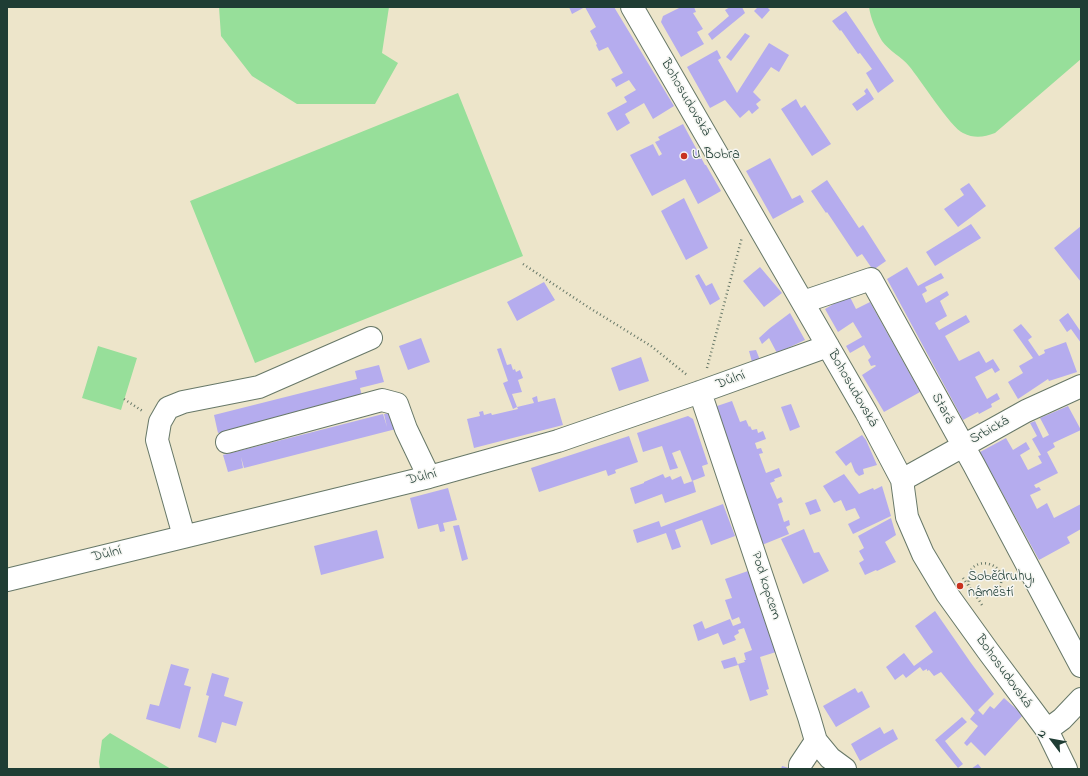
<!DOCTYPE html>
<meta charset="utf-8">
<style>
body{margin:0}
#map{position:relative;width:1088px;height:776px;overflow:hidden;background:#ede5ca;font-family:"Indie Flower",sans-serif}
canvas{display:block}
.frame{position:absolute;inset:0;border:8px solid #1f3d34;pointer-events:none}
.north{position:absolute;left:1032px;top:720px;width:40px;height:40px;-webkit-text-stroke:3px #f6f6f2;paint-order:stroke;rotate:302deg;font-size:11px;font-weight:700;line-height:16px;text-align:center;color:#1f3d34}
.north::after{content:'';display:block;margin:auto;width:14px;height:18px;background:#1f3d34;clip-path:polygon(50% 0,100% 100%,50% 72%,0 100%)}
</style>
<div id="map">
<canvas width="1088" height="776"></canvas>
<div class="frame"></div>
<div class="north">N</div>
</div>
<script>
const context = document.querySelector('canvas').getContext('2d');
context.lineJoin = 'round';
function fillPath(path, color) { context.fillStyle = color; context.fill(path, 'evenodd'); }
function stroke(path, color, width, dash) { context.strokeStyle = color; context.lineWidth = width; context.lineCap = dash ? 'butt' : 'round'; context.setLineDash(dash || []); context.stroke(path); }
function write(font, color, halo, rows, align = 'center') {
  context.font = font + ' "Indie Flower",sans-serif'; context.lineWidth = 3; context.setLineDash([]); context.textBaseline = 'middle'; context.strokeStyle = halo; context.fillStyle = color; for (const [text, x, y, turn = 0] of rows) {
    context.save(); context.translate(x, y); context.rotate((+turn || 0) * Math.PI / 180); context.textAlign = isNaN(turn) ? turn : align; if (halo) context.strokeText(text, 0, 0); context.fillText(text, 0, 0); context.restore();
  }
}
const green = new Path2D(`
 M219,7H389L382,53L398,63L375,104H297L252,76L221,36Z
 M869,7H1081V59L995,133C984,137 975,139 963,133C951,128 920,79 909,66C902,57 889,51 882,41C876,30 871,20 869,7Z
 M458,93L523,256L255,363L190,201Z
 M98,346L137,358L121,410L82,398Z
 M110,733L171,769H100L99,762L102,740Z`);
const building = new Path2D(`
 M569,7H585L572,14Z
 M585,7H614L674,106L653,119L644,103L625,114L630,123L617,131L607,113L627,102L624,97L636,90L629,80L616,87L615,84L611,79L623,73L608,47L599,51L596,45L597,44L590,31L596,27Z
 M681,7H694L696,12L693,13L703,29L697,32L704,44L681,57L661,22L663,16Z
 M730,7H742L745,13L712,40L708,34L729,16L725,10Z
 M758,7H767L770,10L762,19L754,11Z
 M846,11L894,81L878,93L866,73L872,69L860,53L858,54L841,30L840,31L832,21Z
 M745,33L750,36L731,61L726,57Z
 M769,43L789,55L779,72L771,67L753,92L761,100L756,104L759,108L752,114L749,110L740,118L725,100L710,108L687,67L717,50L721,58L718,60L737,93Z
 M867,88L874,99L857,111L852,104L866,94L864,91Z
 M796,99L801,108L805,105L831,144L812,156L781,109Z
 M683,124L705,165H706L721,191L698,204L685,179L652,196L630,155L653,144L659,156L662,154L655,142L660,140L658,137Z
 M770,158L792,199L800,195L804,202L773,219L746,171Z
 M827,180L859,228L863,225L886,261L873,270L862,254L857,257L827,212L826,213L811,191Z
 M969,183L986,206L958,227L944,209L964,195L960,189Z
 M684,198L708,248L686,260L661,211Z
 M971,224L981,238L935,266L926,252Z
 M1081,226V282L1054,248Z
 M760,267L782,293L764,307L743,281Z
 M907,267L918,286L941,273L944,278L925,287L927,291L922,294L926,303L947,291L949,295L940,301L947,316L935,323L939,330L966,315L970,322L945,336L959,361L979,351L986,363L993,359L1000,370L995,373L992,368L975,377L987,399L997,393L1000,399L991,404L992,407L979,414L978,412L963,420L887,279Z
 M699,274L706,286L712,283L720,299L710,305L695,276Z
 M544,282L555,300L517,321L507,302Z
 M849,295L856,309L870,302L920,392L884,412L862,375L876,366L875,365L871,366L868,360L871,357L864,345L850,353L846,346L862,337L853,322L838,332L825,309Z
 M790,313L805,340L777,353L769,338L762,344L759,338L770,328Z
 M1068,313L1081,332V343L1071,329L1067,332L1059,320Z
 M1021,324L1032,337L1028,340L1039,356L1045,353L1044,350L1066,342L1077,372L1049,381L1048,379L1018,399L1008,382L1023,373L1019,366L1033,358L1013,330Z
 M421,338L430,362L408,370L399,346Z
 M501,348L507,365L511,364L513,370L515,369L516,372L520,370L523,378L518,380L522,392L512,394L517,407L513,409L503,383L508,381L497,349Z
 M756,350L760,360L752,362L749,351Z
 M641,357L649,381L619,391L611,368Z
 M379,365L384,382L360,388L362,396L218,433L214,415L357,379L355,371Z
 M537,396L538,402L555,398L563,425L474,448L467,419L480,416L479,412L483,411L484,415L491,413L492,415L518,409L517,407L534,403L532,398Z
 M732,401L740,422L746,420L749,427L750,426L752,430L757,429L758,433L763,431L766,439L755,443L757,449L761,448L763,453L759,454L766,473L779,468L782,476L774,479L775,481L770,483L777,499L781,497L783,502L778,504L784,522L789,520L790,525L786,527L789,534L762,545L719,429L724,428L717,406Z
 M791,404L800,427L790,431L781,407Z
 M1068,406L1081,430L1053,443L1055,447L1047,452L1058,473L1034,485L1036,488L1039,487L1041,490L1030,495L1037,509L1047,503L1054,518L1081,504V529L1067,537L1070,543L1039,560L980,452L1006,438L1013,450L1026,442L1030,449L1020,455L1028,470L1042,463L1038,456L1041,455L1032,439L1037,436L1030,423L1035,421L1043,438L1049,435L1040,418Z
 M391,413L396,429L244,468L241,457L243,468L228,472L223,455L383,414L387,427L384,414Z
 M688,416L693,419L708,464L702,466L705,476L692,481L680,450L672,453L678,468L670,470L662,446L643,452L637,433Z
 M862,435L866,440L877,465L863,469L864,474L859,476L855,472L851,462L846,466L835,452Z
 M629,436L638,462L615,470L616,473L608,476L606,470L539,492L531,468Z
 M663,474L665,478L670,476L672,480L681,476L684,484L693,481L696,492L665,503L662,494L635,504L630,488L644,483V482Z
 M844,474L859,494L873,488L874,490L882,486L891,516L853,534L848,524L860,518L855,508L846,511L841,500L834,503L823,486Z
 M448,488L457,520L443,523L445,531L440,532L438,524L418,529L410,498Z
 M816,499L821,511L810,515L805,503Z
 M723,504L735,536L711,545L702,520L675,530L681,547L672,550L666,533L637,543L633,530L659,521L661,527Z
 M891,518L896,535L885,542L896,562L877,571L876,570L865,575L859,563L864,560L859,551L864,548L858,536Z
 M459,525L468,559L462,561L453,526Z
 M804,529L814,553L819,552L829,571L803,584L781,539Z
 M377,530L384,558L321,575L314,546Z
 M748,571L776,652L760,657L769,689L766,690L768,695L750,701L738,664L745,662L744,660H746L744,653L752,650L744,628L738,630L739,633L734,636L736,640L723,645L718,633L698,641L693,625L702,621L705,629L730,619L733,626L741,623L739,617L732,620L725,600L732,598L725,579Z
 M935,611L971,663L994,694L978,710L983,715L990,706L994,709L1004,698L1023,715L985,756L971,742L967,746L964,743L978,726L970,719L975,713L941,672L934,676L929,670L927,671V669L923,671L920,667L906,678L903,674L895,680L886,667L904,653L914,666L933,652L915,626Z
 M735,657L738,665L724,669L721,661Z
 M171,664L189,669L184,685L191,687L180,729L146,719L150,704L159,706Z
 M212,673L229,678L224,696L243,702L236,726L222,722L216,743L198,737L209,696L206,695Z
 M855,688L858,693L862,691L870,707L836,727L823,706Z
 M962,717L967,722L945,741L963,764L958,768L935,740Z
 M880,727L884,734L893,729L898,739L860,761L851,744Z
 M978,764L982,769H971Z
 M782,766L789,768V769H781Z`);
const path = new Path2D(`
 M523,264L588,307L651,346L687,375
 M707,368L742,237
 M124,399L144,412
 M963,578C966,582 970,589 975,593C984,600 999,594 1001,583C1006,562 972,555 969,576C968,579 969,583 969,585
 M975,594L982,605`);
const minor = new Path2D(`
 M632,7L866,412L902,480L907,517L923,554L947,594L988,651L1047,730L1066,769
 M803,302L871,279L974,465L1081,666
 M700,392L809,717L816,741L830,758L845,769
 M227,442L382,400L397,404L406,429L429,477
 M902,480L1026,411L1081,386
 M184,536L157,440L160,422L168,408L183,402L259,387L371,338
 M7,580L429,477L558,441L700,392L828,346
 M1047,730L1062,719L1081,699
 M800,769V765L816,741`);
const markers = [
 [684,156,4,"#c8321e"],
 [960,586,4,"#c8321e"]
];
const streetNames = [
 ["Bohosudovská",685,98,60],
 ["Důlní",731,381,-20],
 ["Bohosudovská",852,389,60],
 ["Stará",942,409,61],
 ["Srbická",990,431,-29],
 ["Důlní",422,478,-14],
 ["Důlní",107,555,-14],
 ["Pod kopcem",765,586,72],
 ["Bohosudovská",1003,672,54]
];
const poiNames = [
 ["U Bobra",692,156],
 ["Sobědruhy,",968,578],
 ["náměstí",968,594]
];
fillPath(green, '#97df9a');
fillPath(building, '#b5acee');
stroke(minor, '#677868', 24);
stroke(path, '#677868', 2.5, [1, 3]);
stroke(minor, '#fff', 22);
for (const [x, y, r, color] of markers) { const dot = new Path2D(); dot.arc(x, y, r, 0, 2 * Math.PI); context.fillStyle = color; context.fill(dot); stroke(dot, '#f6f6f2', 1.5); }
write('14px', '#1f3d34', '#f6f6f2', streetNames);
write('14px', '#1f3d34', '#f6f6f2', poiNames, 'left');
</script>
